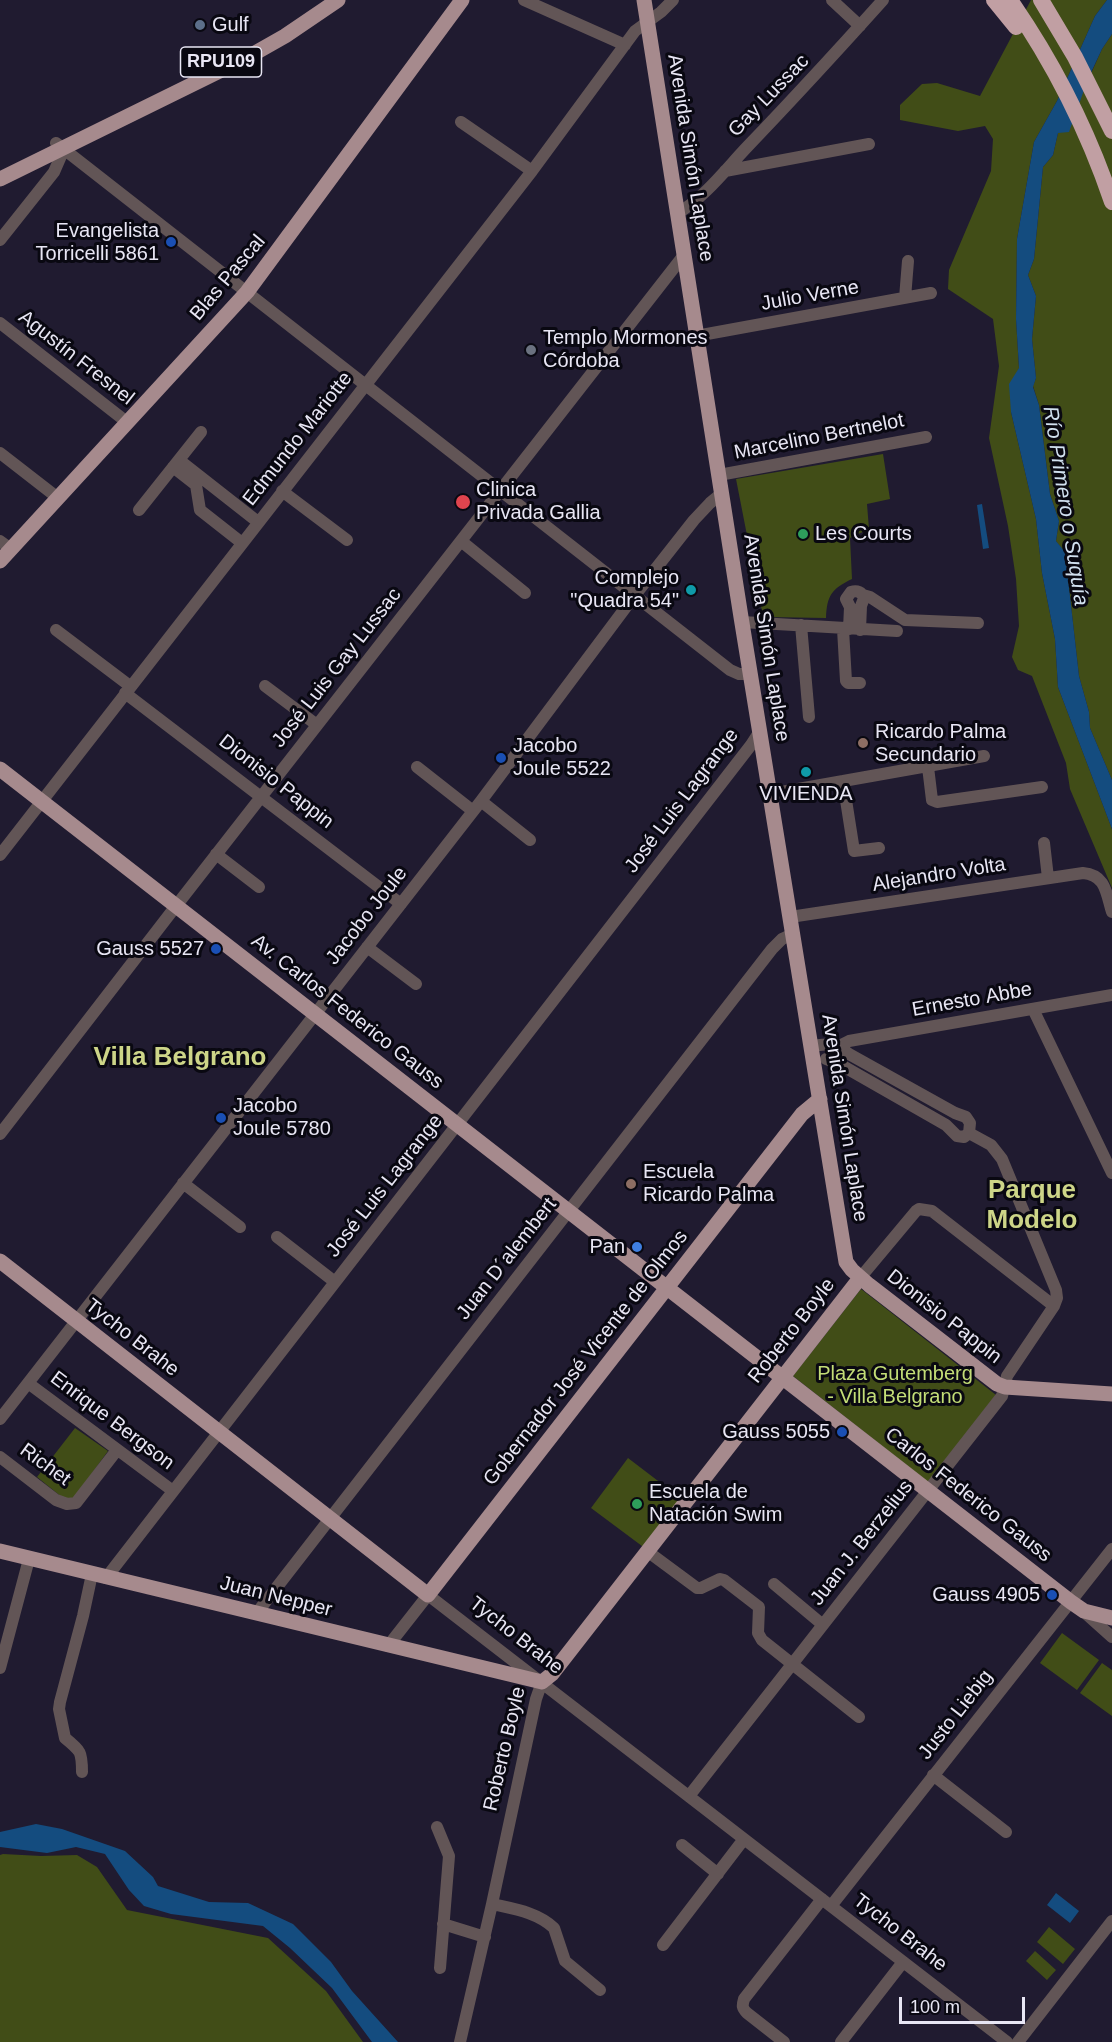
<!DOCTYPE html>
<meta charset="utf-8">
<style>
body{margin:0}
#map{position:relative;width:1112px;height:2042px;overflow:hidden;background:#201b30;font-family:Arial,sans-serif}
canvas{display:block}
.scale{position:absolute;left:899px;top:1997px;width:126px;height:27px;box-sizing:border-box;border:3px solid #e8e6f4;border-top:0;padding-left:8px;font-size:18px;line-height:21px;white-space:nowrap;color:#e8e6f4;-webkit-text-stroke:4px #090811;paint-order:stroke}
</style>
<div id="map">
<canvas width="1112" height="2042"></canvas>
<div class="scale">100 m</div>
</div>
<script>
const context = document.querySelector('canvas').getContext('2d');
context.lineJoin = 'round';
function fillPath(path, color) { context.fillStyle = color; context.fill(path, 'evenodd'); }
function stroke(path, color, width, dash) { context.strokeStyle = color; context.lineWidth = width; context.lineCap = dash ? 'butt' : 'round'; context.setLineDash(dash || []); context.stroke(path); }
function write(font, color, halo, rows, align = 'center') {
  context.font = font + ' Arial,sans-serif'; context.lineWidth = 6; context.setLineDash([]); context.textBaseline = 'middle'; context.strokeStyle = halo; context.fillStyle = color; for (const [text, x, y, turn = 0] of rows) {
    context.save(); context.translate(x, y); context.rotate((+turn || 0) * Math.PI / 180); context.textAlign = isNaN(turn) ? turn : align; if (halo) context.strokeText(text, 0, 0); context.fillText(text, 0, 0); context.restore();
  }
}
const green = new Path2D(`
 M1031,0H1107L1095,16L1057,101L1034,142L1017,239L1016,319L1019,368L1011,412L1036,519L1042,573L1055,639L1058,687L1112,829V888L1070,789L1066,763L1032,676L1018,670L1012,657L1019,626L1016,579L1008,526L989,438L999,366L993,319L948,289L949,270L991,171L993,139L985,126L958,131L900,120V105L922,84L937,83L980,96Z
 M1112,34V780L1090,728L1089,712L1079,676L1065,553L1056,541L1059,521L1050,494L1039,405L1033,386L1036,378L1032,339L1036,296L1028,275L1034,259L1043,167L1053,155L1058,133L1088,80L1102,49Z
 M883,454L890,499L867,504L869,529L850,538L852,579C831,589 827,596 826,618L767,617L764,615L761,607L736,479Z
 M861,1289L996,1395L928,1482L793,1376Z
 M75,1428L108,1451L74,1498H63L37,1477Z
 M628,1458L683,1500L646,1549L591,1508Z
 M1062,1633L1099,1660L1077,1690L1040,1663Z
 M1102,1663L1112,1670V1716L1080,1693Z
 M3,1854L41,1856L77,1855L97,1867L127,1910L268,1938L326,1991L363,2042H0V1855Z
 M1049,1927L1075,1949L1063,1964L1037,1942Z
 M1035,1951L1056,1970L1047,1980L1026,1961Z`);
const water = new Path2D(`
 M1107,0H1112V34L1102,49L1088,79L1069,132L1058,133L1053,155L1043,167L1034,259L1028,275L1036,296L1032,339L1036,378L1033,387L1039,405L1050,494L1059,521L1056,541L1065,552L1079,676L1089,712L1090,728L1112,780V829L1058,687L1055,639L1042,573L1036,519L1011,412L1009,384L1019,368L1016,319L1017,239L1034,142L1057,101L1095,16Z
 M982,504L989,548L983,549L977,505Z
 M36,1824L62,1829L125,1851L153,1877L158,1886L209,1902L248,1903L293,1924L331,1962L352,1991L398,2042H372L332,1988L290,1948L263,1926L171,1914L144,1906L129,1890L105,1854L76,1847L47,1853L0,1847V1832Z
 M1056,1893L1079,1911L1070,1923L1047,1905Z`);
const minor = new Path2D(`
 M524,0L625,45
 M832,0L860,26
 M461,122L532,171
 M56,143L730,670L739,674H750
 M725,171L869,144
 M678,213C705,197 726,169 748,146C794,98 839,49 883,0
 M0,240L54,172L64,149
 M905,298L908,261
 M0,323L128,423
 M696,336L931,293
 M0,453L58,498
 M179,460L258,522
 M173,467L196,485L200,510L242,543
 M719,475L926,437
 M282,491L347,540
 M139,510L201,432
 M0,541L11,549
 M461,541L525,593
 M863,595L870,597L905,620L978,623
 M742,622L897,631
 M801,625L809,717
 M843,629L846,681L848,683H860
 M849,629L850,607L846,599L851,592C857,590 862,592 864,598L861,606L860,630
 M56,630L130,686
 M265,686L317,725
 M125,693L401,904
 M417,767L473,811
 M928,767L932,800L937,802L1042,787
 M843,781L854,851L879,848
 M770,794L984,756
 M481,801L530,840
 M1044,843L1048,878
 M216,854L259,887
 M0,855L532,171L635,31L661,12L673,0
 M790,917L1083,873C1106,875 1106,893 1112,912
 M367,947L416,984
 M1033,1009L1112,1173
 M811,1046C829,1044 834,1042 849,1054L955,1113L966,1117L970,1123L969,1133L964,1137L957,1136L946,1125L841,1065L826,1059
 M834,1051L839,1046L849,1041L1112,995
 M0,1134L176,906L684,255
 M183,1183L240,1227
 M277,1237L335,1282
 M860,1278L916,1211L919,1209L932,1211L1054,1306
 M28,1383L173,1491
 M0,1419L481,801L635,595L694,520L710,503L721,494
 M0,1457L56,1500L67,1504L76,1503L117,1450
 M647,1551L697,1588H701L720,1579L724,1580L759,1607L758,1633L762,1640L859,1717
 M106,1578L751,745L760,731
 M774,1584L823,1625
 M1083,1611L1112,1637
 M256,1614L772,949L782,939L793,934
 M388,1646L428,1595L1007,2042
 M0,1668L29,1559
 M82,1772C82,1752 81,1751 65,1738L59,1709L60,1702L83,1616L92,1574
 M933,1775L1006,1832
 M689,1796L1002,1396L1007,1376L1054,1306L1057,1298L1056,1290L1002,1159L991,1145L969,1133
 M437,1827L449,1856L440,1968
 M682,1845L718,1874
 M492,1904C514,1909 537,1912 554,1928L565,1961L600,1990
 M831,1906L1112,1549
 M443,1924L485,1937
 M663,1945L744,1839
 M460,2042L492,1904L536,1699L542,1682
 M784,2042L747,2013C742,2008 742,2006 744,1999L822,1899
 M841,2042L903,1962
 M1018,2042L1112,1921`);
const major = new Path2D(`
 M644,0L741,617L846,1262L852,1270L869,1285L997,1384L1005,1387L1112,1394
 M0,179L248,57L285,36L338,0
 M0,561L247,292L462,0
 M0,769L1071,1602L1084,1611L1112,1618
 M0,1261L428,1595L802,1114L820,1099
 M0,1551L542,1682L552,1674L860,1278`);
const highway = new Path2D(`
 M994,0L1016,27
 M1010,0C1053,62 1088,131 1112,202
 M1041,0L1075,57L1112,131`);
const markers = [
 [200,25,6,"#5c6f8a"],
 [171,242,6,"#1a4fb4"],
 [531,350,6,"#6b7280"],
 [463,502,8,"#e0444e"],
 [803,534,6,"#2e9e5b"],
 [691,590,6,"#0f9aa8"],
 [863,743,6,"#8d6e63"],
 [501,758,6,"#1a4fb4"],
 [806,772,6,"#0f9aa8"],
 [216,949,6,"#1a4fb4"],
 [221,1118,6,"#1a4fb4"],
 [631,1184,6,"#8d6e63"],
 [637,1247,6,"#3f7fe0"],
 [842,1432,6,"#1a4fb4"],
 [637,1504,6,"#2e9e5b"],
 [1052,1595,6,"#1a4fb4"]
];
const shields = [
 [221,62,81]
];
const shieldNames = [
 ["RPU109",221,62]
];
const poiNames = [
 ["Gulf",212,25],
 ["Evangelista",159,231,"right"],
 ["Torricelli 5861",159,254,"right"],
 ["Templo Mormones",543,338],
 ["Córdoba",543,361],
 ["Clinica",476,490],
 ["Privada Gallia",476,513],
 ["Les Courts",815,534],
 ["Complejo",679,578,"right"],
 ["\"Quadra 54\"",679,601,"right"],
 ["Ricardo Palma",875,732],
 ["Secundario",875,755],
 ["Jacobo",513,746],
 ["Joule 5522",513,769],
 ["VIVIENDA",806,794,"center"],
 ["Gauss 5527",204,949,"right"],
 ["Jacobo",233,1106],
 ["Joule 5780",233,1129],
 ["Escuela",643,1172],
 ["Ricardo Palma",643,1195],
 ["Pan",625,1247,"right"],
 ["Gauss 5055",830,1432,"right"],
 ["Escuela de",649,1492],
 ["Natación Swim",649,1515],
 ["Gauss 4905",1040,1595,"right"]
];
const streetNames = [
 ["Gay Lussac",769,96,-46],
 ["Avenida Simón Laplace",690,158,81],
 ["Blas Pascal",228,278,-50],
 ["Julio Verne",810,296,-10],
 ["Agustín Fresnel",76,358,38],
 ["Marcelino Bertnelot",819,437,-11],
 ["Edmundo Mariotte",298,439,-52],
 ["Avenida Simón Laplace",766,638,81],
 ["José Luis Gay Lussac",337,668,-52],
 ["Dionisio Pappin",276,782,38],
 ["José Luis Lagrange",682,801,-53],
 ["Alejandro Volta",939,875,-9],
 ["Jacobo Joule",367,916,-52],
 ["Ernesto Abbe",972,1000,-10],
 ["Av. Carlos Federico Gauss",347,1012,38],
 ["Avenida Simón Laplace",844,1118,81],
 ["José Luis Lagrange",385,1186,-52],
 ["Juan D´alembert",507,1259,-52],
 ["Dionisio Pappin",944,1317,38],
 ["Roberto Boyle",792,1331,-52],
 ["Tycho Brahe",132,1338,38],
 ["Gobernador José Vicente de Olmos",586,1358,-52],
 ["Enrique Bergson",112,1421,37],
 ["Richet",45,1465,36],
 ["Carlos Federico Gauss",968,1495,38],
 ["Juan J. Berzelius",862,1543,-52],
 ["Juan Nepper",276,1597,14],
 ["Tycho Brahe",516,1636,38],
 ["Justo Liebig",956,1715,-52],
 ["Roberto Boyle",505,1749,-77],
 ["Tycho Brahe",900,1933,38]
];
const parkNames = [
 ["Plaza Gutemberg",895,1374],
 ["- Villa Belgrano",895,1397]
];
const waterNames = [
 ["Río Primero o Suquía",1065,506,81]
];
const districtNames = [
 ["Villa Belgrano",180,1058],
 ["Parque",1032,1191],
 ["Modelo",1032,1221]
];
fillPath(green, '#414d17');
fillPath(water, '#144c7f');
stroke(minor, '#625556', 12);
stroke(major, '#a68a8d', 15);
stroke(highway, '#c19fa3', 16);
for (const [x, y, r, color] of markers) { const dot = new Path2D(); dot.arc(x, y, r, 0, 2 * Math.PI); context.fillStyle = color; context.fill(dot); stroke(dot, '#090811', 2); }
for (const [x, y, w] of shields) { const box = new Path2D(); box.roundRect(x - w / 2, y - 15, w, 30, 4.5); context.fillStyle = '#090811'; context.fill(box); stroke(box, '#e8e6f4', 1.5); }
write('bold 18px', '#e8e6f4', null, shieldNames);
write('20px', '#e8e6f4', '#090811', poiNames, 'left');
write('20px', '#e8e6f4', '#090811', streetNames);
write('20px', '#c3dd77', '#090811', parkNames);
write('italic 21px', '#d1e0ef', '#090811', waterNames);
write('bold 26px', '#cdd588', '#090811', districtNames);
</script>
